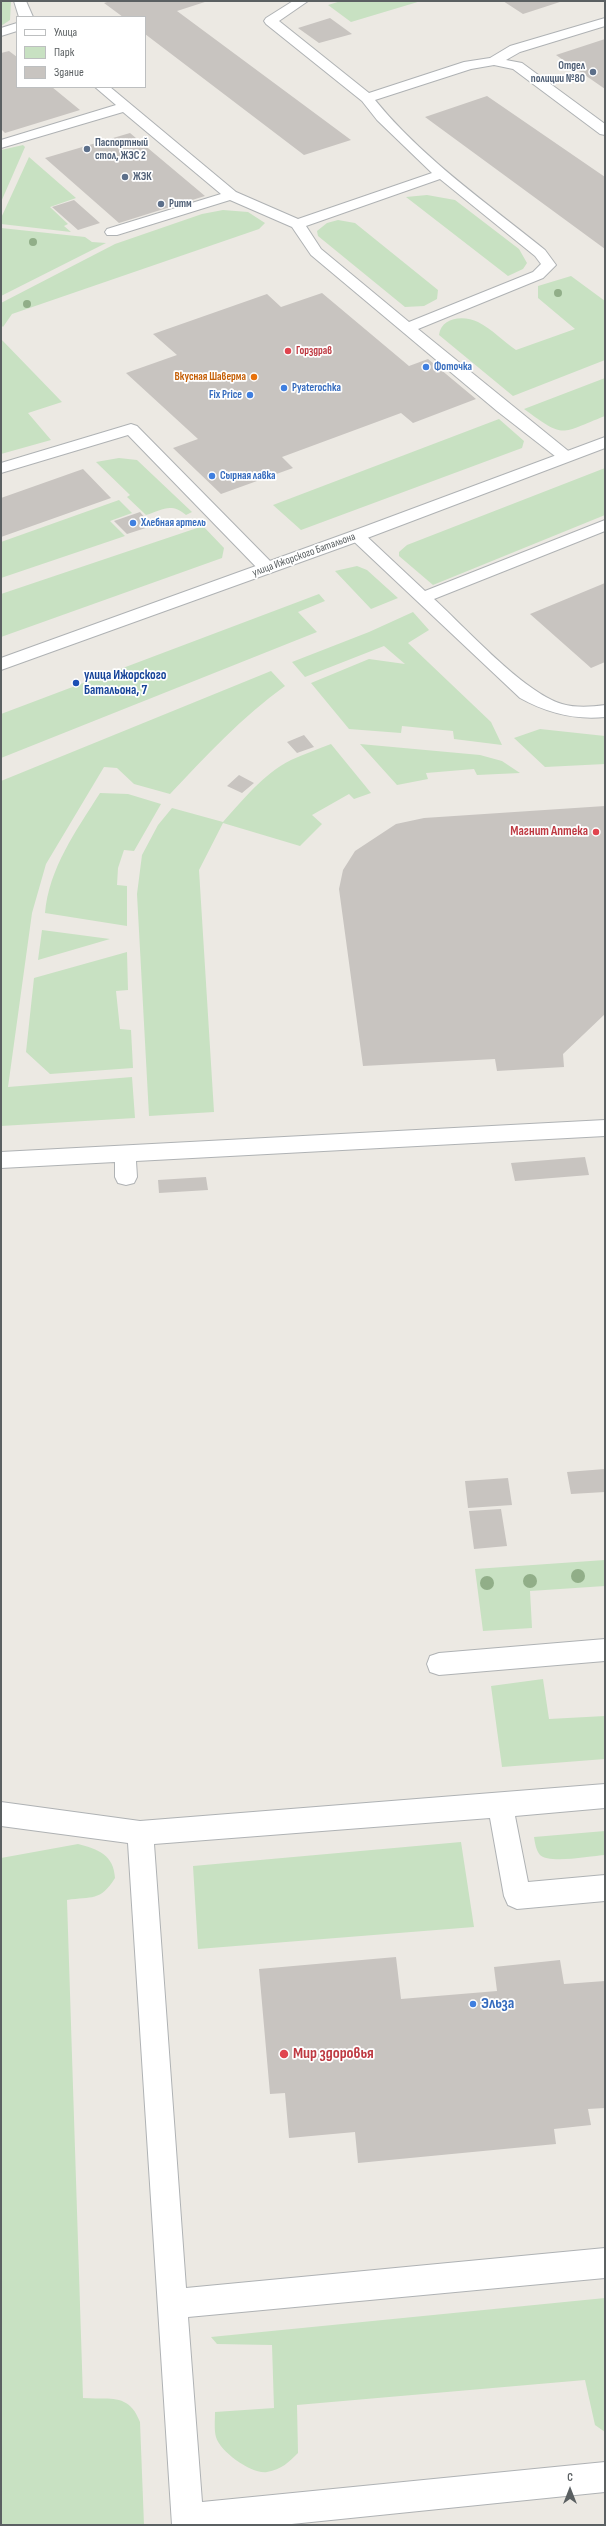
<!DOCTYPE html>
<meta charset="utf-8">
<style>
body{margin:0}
#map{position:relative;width:606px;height:2526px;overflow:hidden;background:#ece9e3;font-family:"Sofia Sans Condensed",sans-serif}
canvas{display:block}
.frame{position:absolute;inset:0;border:2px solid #5b6062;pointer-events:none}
.legend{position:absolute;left:16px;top:16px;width:130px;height:72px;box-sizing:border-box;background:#fff;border:1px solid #bdbfc0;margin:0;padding:5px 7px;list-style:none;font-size:12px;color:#5b6062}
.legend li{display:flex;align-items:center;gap:8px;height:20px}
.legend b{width:20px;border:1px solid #bdbfc0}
.north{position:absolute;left:550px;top:2470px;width:40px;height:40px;-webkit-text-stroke:3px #fff;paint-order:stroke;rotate:0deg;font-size:11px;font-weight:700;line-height:16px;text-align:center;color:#5b6062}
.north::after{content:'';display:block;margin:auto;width:14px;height:18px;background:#5b6062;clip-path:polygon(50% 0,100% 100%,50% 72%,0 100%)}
</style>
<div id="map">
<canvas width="606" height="2526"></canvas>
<div class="frame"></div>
<ul class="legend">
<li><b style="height:5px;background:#fff"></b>Улица</li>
<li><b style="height:11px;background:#c8e1c2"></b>Парк</li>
<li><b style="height:11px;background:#c8c4c0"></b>Здание</li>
</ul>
<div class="north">С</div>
</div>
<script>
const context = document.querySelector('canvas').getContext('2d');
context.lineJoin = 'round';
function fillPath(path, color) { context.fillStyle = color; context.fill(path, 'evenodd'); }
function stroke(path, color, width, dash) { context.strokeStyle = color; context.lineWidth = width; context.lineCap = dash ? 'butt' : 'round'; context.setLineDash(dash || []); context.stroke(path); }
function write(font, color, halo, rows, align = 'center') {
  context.font = font + ' "Sofia Sans Condensed",sans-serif'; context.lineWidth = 3.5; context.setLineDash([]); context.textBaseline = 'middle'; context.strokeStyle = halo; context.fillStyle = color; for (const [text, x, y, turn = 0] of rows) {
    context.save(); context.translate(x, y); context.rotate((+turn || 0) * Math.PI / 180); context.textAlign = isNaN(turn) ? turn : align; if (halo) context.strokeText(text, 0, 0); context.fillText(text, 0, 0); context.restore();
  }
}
const green = new Path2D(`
 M1,1H11L10,20L1,26Z
 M341,1H421L351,22L328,5Z
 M23,145L25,147L1,202V150Z
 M29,157L76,198L50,207L68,224L64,226L71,232L1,224V218Z
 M427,195L455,200L519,249L527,263L523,269L508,276L406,197Z
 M223,210L248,212L265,223L259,229L12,314L3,327L1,325V303L115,244L202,214Z
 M338,220L355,223L438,290L437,299L424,306L405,307L318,236L317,231L327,223Z
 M1,228L85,237L92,242L106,243L1,296Z
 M571,276L605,301V360L513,396L439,335C441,317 464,315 478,322C492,329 504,342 516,350L575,329L538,298V286Z
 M1,339L62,402L28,413L51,440L1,454Z
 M605,378V416C559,434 565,439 524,409Z
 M499,419L524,441L522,448L301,530L273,505Z
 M119,458L137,460L192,512L186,515C171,502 162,510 146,515L127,497L130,495L96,462Z
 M605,468V515L433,585L399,556V552L407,545Z
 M119,500L132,513L110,521L125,536L1,578V542Z
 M203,526L224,548L222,558L1,637V594Z
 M357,566L367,570L398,598L371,609L335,571Z
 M319,594L325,601L298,612L317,632L1,758V714Z
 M413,612L429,630L408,643L491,722L502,745L454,739L453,731L402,726L401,733L349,729L311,683L369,659L405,664L384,646L305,677L292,662L369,632Z
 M271,671L285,686C243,716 206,756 170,794L134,784L117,768L104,767L46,864L32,913L8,1087L132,1077L135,1118L1,1126V781Z
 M540,729L605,736V764L545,767L514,738Z
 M331,744L371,793L354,799L349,794L312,815L322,824L300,846L223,823L199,870L214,1112L149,1116L137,894L142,855L158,825L172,808L223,822C243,800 263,774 291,760C304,754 318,749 331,744Z
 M360,744L480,755L502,761L520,773L477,775L474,769L426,773L428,779L397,785Z
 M100,793L128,794L161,804L134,851L124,850L118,868L117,885L127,886V926L45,913C49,868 76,831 100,793Z
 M42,930L110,939L38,960Z
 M127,952L128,990L116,991L120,1029L131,1030L133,1068L50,1074L26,1052L34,978Z
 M605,1560V1586L530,1591L532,1628L483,1631L475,1569Z
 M543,1679L549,1719L605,1716V1759L502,1767L491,1686Z
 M605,1831V1855C591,1856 549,1864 540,1855C536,1850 535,1843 534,1837Z
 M461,1842L474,1927L198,1949L193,1866Z
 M78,1844C98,1849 114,1855 115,1878C100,1902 92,1896 67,1900L83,2398C109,2400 129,2392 140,2422L144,2525H1V1858Z
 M605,2298V2432L595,2425L585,2380L297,2405L298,2453C288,2463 282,2469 267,2472C253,2475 220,2452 216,2437C214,2430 215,2420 215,2412L274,2408L272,2345L217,2344L211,2337Z`);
const building = new Path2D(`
 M110,1H208L177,11L351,140L304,155L145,34V17H123L104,3Z
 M503,1H563L523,14Z
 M330,18L352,34L319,43L298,28Z
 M605,39V89L556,55Z
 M9,51L17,57V87H52L80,110L5,133L1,129V53Z
 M487,96L605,177V249L425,117Z
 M130,133L205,196L119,223L45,158Z
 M74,200L100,223L78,230L52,207Z
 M322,293L409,366L428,359L476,399L413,423L401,413L282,457L293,468L221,494L173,448L198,439L126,373L177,355L153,334L267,294L281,307Z
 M83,469L111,498L1,537V498Z
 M140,512L152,526L127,534L114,521Z
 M605,583V662L591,668L530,614Z
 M304,735L314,747L297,753L287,742Z
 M239,775L254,783L242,793L227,786Z
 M605,806V1014L563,1054L564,1067L497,1071L495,1059L363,1066L339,889L343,870L355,851L396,824L424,818Z
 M585,1157L589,1175L515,1181L511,1163Z
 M206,1177L208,1190L159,1193L158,1180Z
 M605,1469V1492L571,1494L567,1472Z
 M508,1478L512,1505L468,1508L465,1481Z
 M501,1509L507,1546L474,1549L469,1511Z
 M396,1957L401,1999L497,1991L494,1967L560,1960L564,1984L605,1981V2108L588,2109L591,2125L554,2129L556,2144L358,2163L355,2132L289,2138L285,2093L270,2094L259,1969Z`);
const service = new Path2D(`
 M14,1H26L33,17H19Z
 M293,1H308L279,21L369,93L464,62L490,58L510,46L605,18V26L520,52L506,60L522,63L605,124V135L600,134L513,69L494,65L471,69L375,100C422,158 487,203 545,250L556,265L543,278L418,329L572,454L574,457L572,460H560L497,411L311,255L292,227L230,200L117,235H107L105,232L107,229L221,194L123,112L1,148V140L116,105L95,87H110L236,192L298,219L432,173L377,120L362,101L266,24L264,21L266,18ZM440,179L535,256L541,264L533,272L409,322L321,249L306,226Z
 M17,23V31L1,36V28Z
 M131,424L137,426L273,564L276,568L273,572H261L128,435L1,473V463Z
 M605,520V531L434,599C466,628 523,692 562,704C576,708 591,707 605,705V717C574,720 547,713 520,698L348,536L350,532H362L425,591Z
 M605,1120V1136L136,1161L137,1177L134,1183L126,1185L118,1183L115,1177V1162L1,1168V1152Z
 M605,1639V1661L439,1675L430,1672L427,1664L430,1656L439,1653Z
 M605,1784V1808L515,1816L528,1882L605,1875V1901L517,1909L508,1905L504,1896L490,1818L154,1844L186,2288L605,2248V2278L188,2317L202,2502L605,2462V2492L282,2525H172L128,1843L1,1826V1802L140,1821Z`);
const minor = new Path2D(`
 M605,437V448L362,540L1,670V658L350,532Z`);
const trees = [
 [33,242,4],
 [558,293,4],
 [27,304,4],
 [578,1576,7],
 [530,1581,7],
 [487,1583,7]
];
const markers = [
 [593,72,4,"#5c6f8a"],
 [87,149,4,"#5c6f8a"],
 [125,177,4,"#5c6f8a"],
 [161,204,4,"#5c6f8a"],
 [288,351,4,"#e0444e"],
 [426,367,4,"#3f7fe0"],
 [254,377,4,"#e8710a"],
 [284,388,4,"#3f7fe0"],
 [250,395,4,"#3f7fe0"],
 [212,476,4,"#3f7fe0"],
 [133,523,4,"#3f7fe0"],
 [76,683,4,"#1a4fb4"],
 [596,832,4,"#e0444e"],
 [473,2004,4,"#3f7fe0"],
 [284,2054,5,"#e0444e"]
];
const farServicenames = [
 ["Отдел",585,66,"right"],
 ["полиции №80",585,79,"right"],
 ["Паспортный",95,143],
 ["стол, ЖЭС 2",95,156],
 ["ЖЭК",133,177],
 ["Ритм",169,204]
];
const farHealthnames = [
 ["Горздрав",296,351]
];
const farShopnames = [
 ["Фоточка",434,367],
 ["Pyaterochka",292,388],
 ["Fix Price",242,395,"right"],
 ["Сырная лавка",220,476],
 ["Хлебная артель",141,523]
];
const farFoodnames = [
 ["Вкусная Шаверма",246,377]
];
const farStreetnames = [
 ["улица Ижорского Батальона",304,555,-20]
];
const transitNames = [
 ["улица Ижорского",84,676],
 ["Батальона, 7",84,691]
];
const healthNames = [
 ["Магнит Аптека",588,832]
];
const nearShopnames = [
 ["Эльза",481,2004]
];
const nearHealthnames = [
 ["Мир здоровья",293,2054]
];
fillPath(green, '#c8e1c2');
fillPath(building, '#c8c4c0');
stroke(service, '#afb2b4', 2);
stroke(minor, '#afb2b4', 2);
fillPath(service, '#fff');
fillPath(minor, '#fff');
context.fillStyle = '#91ae88';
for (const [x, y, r] of trees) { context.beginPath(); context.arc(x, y, r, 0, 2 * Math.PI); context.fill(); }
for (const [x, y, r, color] of markers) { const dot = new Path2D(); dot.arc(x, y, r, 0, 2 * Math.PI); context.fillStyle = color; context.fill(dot); stroke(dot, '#fff', 1.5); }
write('bold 11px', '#4e5e75', '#fff', farServicenames, 'left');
write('bold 11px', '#be3a42', '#fff', farHealthnames, 'left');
write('bold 11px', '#366cbe', '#fff', farShopnames, 'left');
write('bold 11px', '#c56008', '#fff', farFoodnames, 'right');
write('11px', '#5b6062', '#fff', farStreetnames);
write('bold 13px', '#164399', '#fff', transitNames, 'left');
write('bold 13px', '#be3a42', '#fff', healthNames, 'right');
write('bold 16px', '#366cbe', '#fff', nearShopnames, 'left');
write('bold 16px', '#be3a42', '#fff', nearHealthnames, 'left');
</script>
